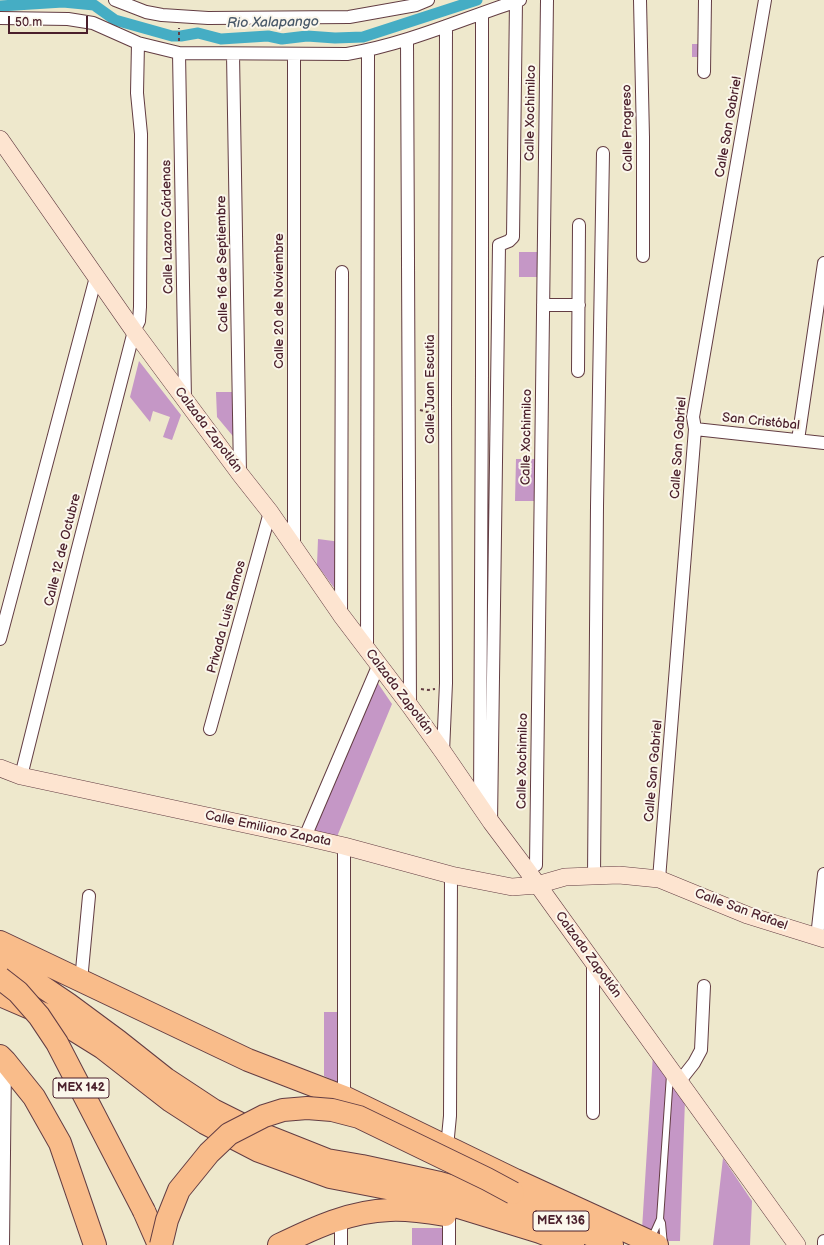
<!DOCTYPE html>
<meta charset="utf-8">
<style>
body{margin:0}
#map{position:relative;width:824px;height:1245px;overflow:hidden;background:#eee8cc;font-family:"Balsamiq Sans",sans-serif}
canvas{display:block}
.scale{position:absolute;left:8px;top:16px;width:80px;height:18px;box-sizing:border-box;border:2px solid #4a1f2b;border-top:0;padding-left:5px;font-size:12px;line-height:14px;white-space:nowrap;color:#4a1f2b;-webkit-text-stroke:3px #fbf7ec;paint-order:stroke}
</style>
<div id="map">
<canvas width="824" height="1245"></canvas>
<div class="scale">50 m</div>
</div>
<script>
const context = document.querySelector('canvas').getContext('2d');
context.lineJoin = 'round';
function stroke(path, color, width, dash) { context.strokeStyle = color; context.lineWidth = width; context.lineCap = dash ? 'butt' : 'round'; context.setLineDash(dash || []); context.stroke(path); }
function fillPath(path, color) { context.fillStyle = color; context.fill(path, 'evenodd'); }
function write(font, color, halo, rows, align = 'center') {
  context.font = font + ' "Balsamiq Sans",sans-serif'; context.lineWidth = 4; context.setLineDash([]); context.textBaseline = 'middle'; context.strokeStyle = halo; context.fillStyle = color; for (const [text, x, y, turn = 0] of rows) {
    context.save(); context.translate(x, y); context.rotate((+turn || 0) * Math.PI / 180); context.textAlign = isNaN(turn) ? turn : align; if (halo) context.strokeText(text, 0, 0); context.fillText(text, 0, 0); context.restore();
  }
}
const canal = new Path2D(`
 M0,6L63,2L94,5L115,20L172,36H181L198,33L221,39L268,36L282,39L307,36L335,38L363,37L477,0`);
const building = new Path2D(`
 M692,44H698V57H692Z
 M519,252H540L539,277H519Z
 M139,361L181,415L172,440L163,437L170,417L153,411L150,422L130,397Z
 M216,392H236L237,441L217,417Z
 M516,459H536L535,501H515Z
 M318,539L341,542V597L317,565Z
 M375,679L392,704L336,839L313,832Z
 M324,1012H340L339,1083L324,1076Z
 M653,1054L685,1100L680,1241H669L652,1230L642,1229Z
 M723,1158L752,1201L750,1245H713Z
 M412,1228H444V1245H412Z`);
const path = new Path2D(`
 M179,41V28
 M420,410L427,412L435,411
 M421,689L428,690L435,689`);
const lane = new Path2D(`
 M651,1239L660,1219
 M664,1245L662,1223L660,1219L670,1075`);
const street = new Path2D(`
 M115,0L146,12L162,15L208,18L349,17L416,5L428,0
 M640,0L643,137V256
 M0,18L68,19L93,23L138,43L179,53L347,54C407,44 462,19 520,0
 M407,40L410,706
 M179,53L185,400
 M233,54L240,474
 M294,54V547
 M704,72L705,0
 M543,305H579
 M578,371L579,225
 M695,429L824,443
 M798,440L824,263
 M341,615L342,272
 M0,639L96,277
 M367,649L368,51
 M210,729L270,512
 M443,752L446,683L445,398L446,26
 M21,776L77,552L134,331L139,321L140,307L141,134L137,93L138,43
 M480,806L482,373V14
 M491,822L499,245L509,241L513,237L516,1
 M305,837L379,664
 M344,846V1097
 M527,870L536,865L547,0
 M594,876L597,506L603,153
 M659,879L695,429L693,417L765,0
 M817,937L824,874
 M593,962V1113
 M81,981L89,896
 M679,1082L694,1063L701,1050L704,986
 M447,1147L450,1116L451,875
 M449,1216V1245
 M341,1218V1245
 M3,1245L5,1062
 M824,1245V1241`);
const secondary = new Path2D(`
 M0,139L134,331L240,474L270,512L341,615L410,706L443,752L491,822L527,870L797,1245
 M0,768L21,776L305,837L344,846L451,875L512,887L537,885L565,877L619,875L659,879L747,915L824,939`);
const highway = new Path2D(`
 M0,942L248,1060L344,1097L515,1180L657,1245
 M0,958L68,1004L118,1041L166,1079L213,1110L259,1133L327,1160L362,1166L440,1183L539,1210
 M0,995L58,1020L103,1048L171,1101L205,1123L259,1151L330,1177L397,1190L426,1197L540,1232L573,1245
 M0,1056L5,1061L34,1097L60,1143L95,1245
 M527,1202L539,1210L612,1245
 M144,1211L159,1245
 M279,1245C314,1228 350,1211 390,1210C409,1209 427,1212 445,1215`);
const highwayBridge = new Path2D(`
 M0,978L18,992L39,1016L57,1043L144,1211
 M161,1245L167,1220L179,1190L209,1153L229,1134L264,1116L283,1110L307,1108L332,1110L359,1117L487,1179L513,1193`);
const shields = [
 [81,1088,56],
 [561,1221,56]
];
const shieldNames = [
 ["MEX 142",81,1088],
 ["MEX 136",561,1221]
];
const streetNames = [
 ["Calle Xochimilco",531,113,-89],
 ["Calle San Gabriel",729,127,-80],
 ["Calle Progreso",628,128,-91],
 ["Calle Lazaro Cárdenas",168,227,-91],
 ["Calle 16 de Septiembre",223,264,-91],
 ["Calle 20 de Noviembre",280,301,-90],
 ["Calle Juan Escutia",431,389,-90],
 ["San Cristóbal",761,422,6],
 ["Calzada Zapotlán",208,430,53],
 ["Calle Xochimilco",527,437,-89],
 ["Calle San Gabriel",679,448,-86],
 ["Calle 12 de Octubre",63,550,-76],
 ["Privada Luis Ramos",227,617,-75],
 ["Calzada Zapotlán",399,692,53],
 ["Calle Xochimilco",523,761,-89],
 ["Calle San Gabriel",654,771,-85],
 ["Calle Emiliano Zapata",268,829,12],
 ["Calle San Rafael",741,910,20],
 ["Calzada Zapotlán",588,955,54]
];
const waterNames = [
 ["Rio Xalapango",273,23,-1]
];
stroke(canal, '#45adc4', 11);
fillPath(building, '#c597c6');
stroke(lane, '#633d43', 8);
stroke(street, '#633d43', 14);
stroke(secondary, '#633d43', 18);
stroke(highway, '#633d43', 24);
stroke(path, '#633d43', 2, [3, 3]);
stroke(lane, '#fff', 6);
stroke(street, '#fff', 12);
stroke(secondary, '#fde4d0', 17);
stroke(highway, '#f9bc8a', 22);
stroke(highwayBridge, '#633d43', 24, []);
stroke(highwayBridge, '#f9bc8a', 22);
for (const [x, y, w] of shields) { const box = new Path2D(); box.roundRect(x - w / 2, y - 10, w, 20, 3); context.fillStyle = '#fbf7ec'; context.fill(box); stroke(box, '#4a1f2b', 1); }
write('bold 12px', '#4a1f2b', null, shieldNames);
write('13px', '#4a1f2b', '#fbf7ec', streetNames);
write('italic 14px', '#485868', '#fbf7ec', waterNames);
</script>
